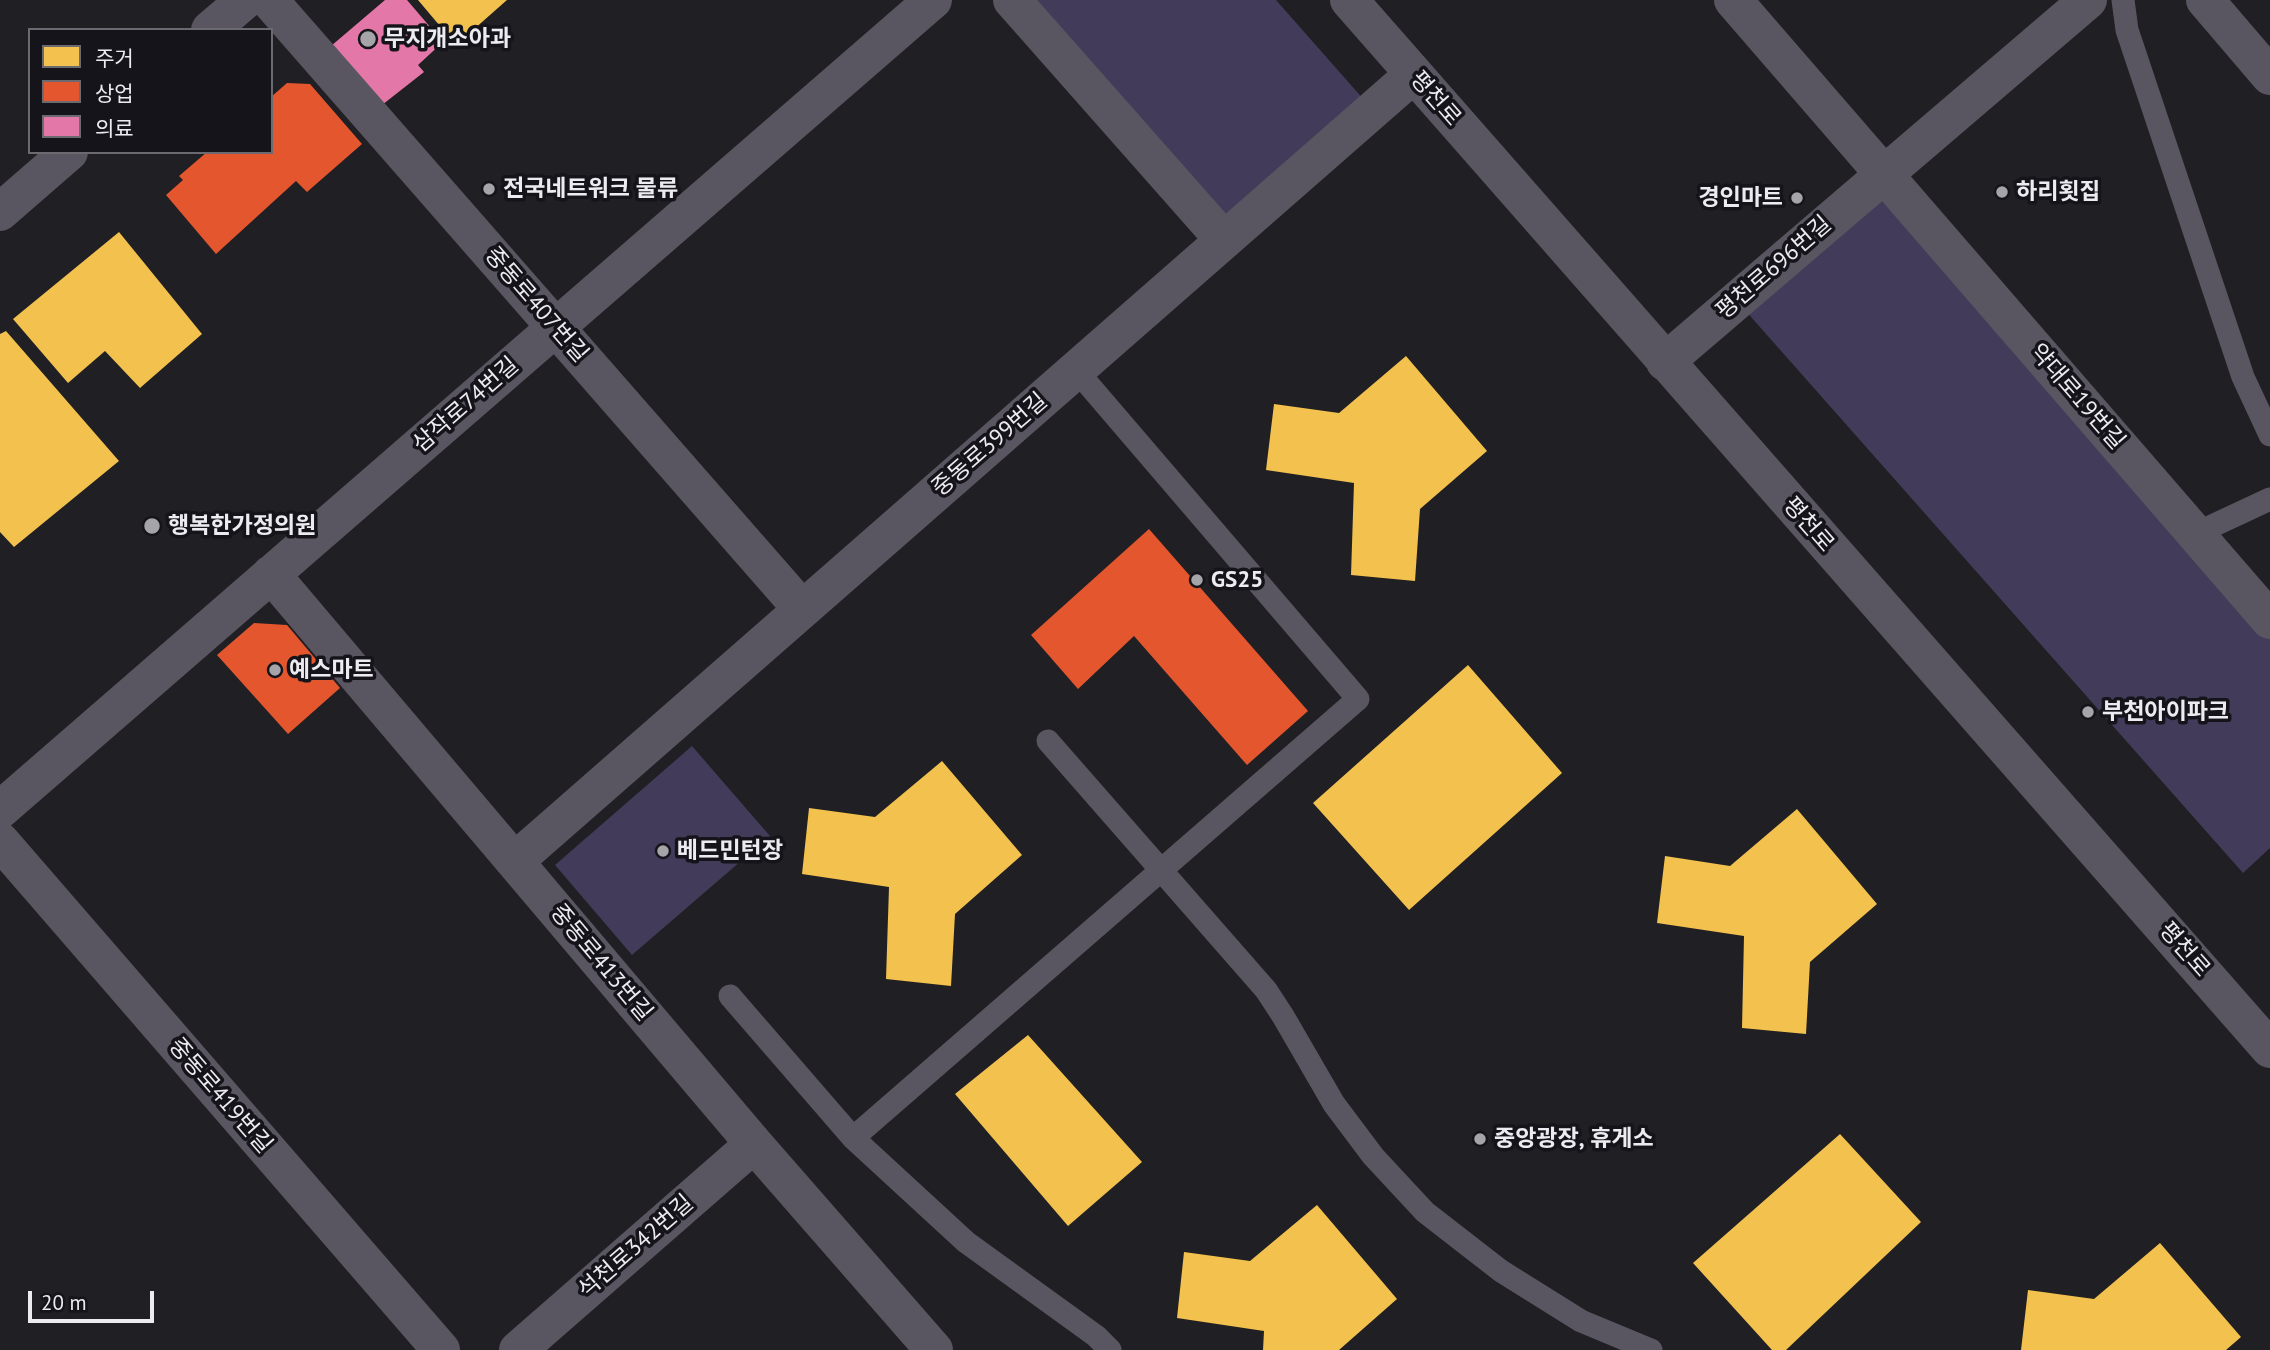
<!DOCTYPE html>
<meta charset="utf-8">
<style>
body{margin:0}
#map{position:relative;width:2270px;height:1350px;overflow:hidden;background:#201f23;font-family:"PT Sans","Noto Sans KR",sans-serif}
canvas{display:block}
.legend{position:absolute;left:28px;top:28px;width:245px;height:126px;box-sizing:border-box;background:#15141b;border:2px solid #6b6a70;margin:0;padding:9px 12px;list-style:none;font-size:21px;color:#ecebf0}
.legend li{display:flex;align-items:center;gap:14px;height:35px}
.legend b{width:35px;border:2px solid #6b6a70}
.scale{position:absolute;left:28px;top:1291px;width:126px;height:32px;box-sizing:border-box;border:4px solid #ecebf0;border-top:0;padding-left:9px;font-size:21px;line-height:24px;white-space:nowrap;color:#ecebf0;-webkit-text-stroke:5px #15141b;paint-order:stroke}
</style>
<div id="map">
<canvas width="2270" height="1350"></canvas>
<ul class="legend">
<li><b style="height:19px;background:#f2c14e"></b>주거</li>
<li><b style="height:19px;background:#e4572e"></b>상업</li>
<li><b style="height:19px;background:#e377a8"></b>의료</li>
</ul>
<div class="scale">20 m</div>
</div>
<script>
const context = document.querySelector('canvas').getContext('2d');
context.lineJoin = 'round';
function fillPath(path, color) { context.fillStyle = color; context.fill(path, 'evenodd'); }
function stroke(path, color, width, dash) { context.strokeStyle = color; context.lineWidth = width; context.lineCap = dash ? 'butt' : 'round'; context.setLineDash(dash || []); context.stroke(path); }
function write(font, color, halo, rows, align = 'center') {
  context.font = font + ' "PT Sans","Noto Sans KR",sans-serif'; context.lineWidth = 7; context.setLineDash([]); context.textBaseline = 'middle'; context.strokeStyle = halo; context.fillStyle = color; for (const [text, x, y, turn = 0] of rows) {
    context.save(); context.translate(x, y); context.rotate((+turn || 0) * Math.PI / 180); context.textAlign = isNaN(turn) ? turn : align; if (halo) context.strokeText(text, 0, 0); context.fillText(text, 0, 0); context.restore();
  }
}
const green = new Path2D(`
 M1011,0H1276L1373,110L1224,240Z
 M1884,174L2270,620V848L2243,873L1736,300Z
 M692,746L770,836L632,955L555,865Z`);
const homes = new Path2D(`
 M418,0H507L456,45Z
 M119,232L202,334L140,388L105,351L68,383L13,319Z
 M6,331L119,461L14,547L0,532V334Z
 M1406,356L1487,451L1420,509L1415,581L1351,575L1354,483L1266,470L1274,404L1339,413Z
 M1468,665L1562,773L1409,910L1313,803Z
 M942,761L1022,855L955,914L951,986L886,979L889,887L802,874L809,808L875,817Z
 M1797,809L1877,904L1810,962L1806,1034L1742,1028L1744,936L1657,923L1665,856L1730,866Z
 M1028,1035L1142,1162L1068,1226L955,1094Z
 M1840,1134L1921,1222L1786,1350H1772L1693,1263Z
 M1317,1205L1397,1299L1339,1350H1263L1264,1331L1177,1318L1184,1252L1250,1261Z
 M2160,1243L2241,1337L2226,1350H2021L2028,1290L2094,1299Z`);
const shops = new Path2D(`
 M287,83L310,84L362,144L307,192L296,181L216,254L166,195L183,180L179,176L207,152H271V97Z
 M1149,529L1308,711L1247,765L1134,636L1078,689L1031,635Z
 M254,623L287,625L340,688L288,734L217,655Z`);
const health = new Path2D(`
 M385,0H407L443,42L418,65L424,72L382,105L331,46Z`);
const service = new Path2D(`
 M2123,0L2127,30L2243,377L2270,435
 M2195,534L2270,499
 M1048,741L1266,990L1283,1016L1334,1104L1373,1156L1425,1212L1501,1271L1581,1321L1651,1350
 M730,996L853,1138L966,1242L1096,1336L1110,1350
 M853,1138L1358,699L1076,370`);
const minor = new Path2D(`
 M269,0L802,609
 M1012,0L1224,240
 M1349,0L2270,1049
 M1733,0L2270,620
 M2205,0L2270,76
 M1665,362L2088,0
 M271,574L754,1144L934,1350
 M0,810L933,0
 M0,841L441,1350
 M515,861L1414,74
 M518,1350L754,1144`);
const tertiary = new Path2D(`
 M210,30L245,0
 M0,212L69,152`);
const markers = [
 [368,39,9,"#a5a4a8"],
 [489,189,7,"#a5a4a8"],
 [2002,192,7,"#a5a4a8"],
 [1797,198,7,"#a5a4a8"],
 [152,526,9,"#a5a4a8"],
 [1197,580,7,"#a5a4a8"],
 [275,670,7,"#a5a4a8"],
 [2088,712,7,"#a5a4a8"],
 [663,851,7,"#a5a4a8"],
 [1480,1139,7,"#a5a4a8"]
];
const poiNames = [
 ["무지개소아과",384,39],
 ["전국네트워크 물류",503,189],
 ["하리횟집",2016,192],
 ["경인마트",1783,198,"right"],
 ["행복한가정의원",168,526],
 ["GS25",1211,580],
 ["예스마트",289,670],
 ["부천아이파크",2102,712],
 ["베드민턴장",677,851],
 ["중앙광장, 휴게소",1494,1139]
];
const streetNames = [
 ["평천로",1435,99,49],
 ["평천로696번길",1774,268,-41],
 ["중동로407번길",536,305,49],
 ["약대로19번길",2077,397,49],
 ["삼작로74번길",466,405,-41],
 ["중동로399번길",990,445,-41],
 ["평천로",1808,525,49],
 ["평천로",2184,950,49],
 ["중동로413번길",601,963,50],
 ["중동로419번길",220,1096,49],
 ["석천로342번길",636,1247,-41]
];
fillPath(green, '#423b59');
fillPath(homes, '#f2c14e');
fillPath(shops, '#e4572e');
fillPath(health, '#e377a8');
stroke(service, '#595661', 23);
stroke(minor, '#595661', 38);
stroke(tertiary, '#595661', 38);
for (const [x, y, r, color] of markers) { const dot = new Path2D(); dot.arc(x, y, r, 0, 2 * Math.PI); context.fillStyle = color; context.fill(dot); stroke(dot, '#15141b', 2.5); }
write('bold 23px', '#ecebf0', '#15141b', poiNames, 'left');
write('23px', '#ecebf0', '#15141b', streetNames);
</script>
